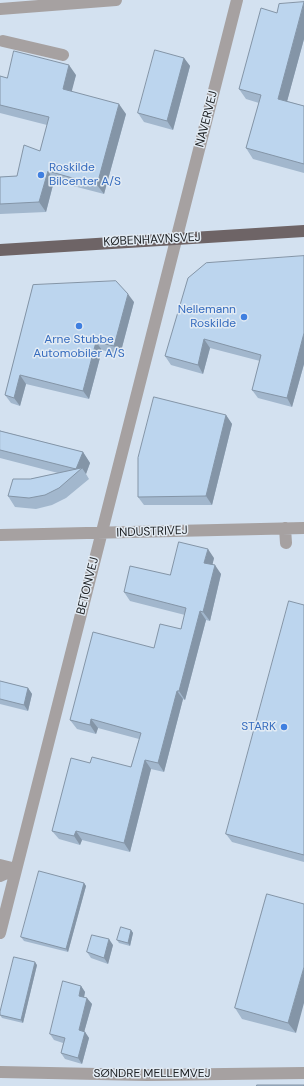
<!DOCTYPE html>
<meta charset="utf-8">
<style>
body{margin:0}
canvas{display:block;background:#e2ebf4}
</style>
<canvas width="304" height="1086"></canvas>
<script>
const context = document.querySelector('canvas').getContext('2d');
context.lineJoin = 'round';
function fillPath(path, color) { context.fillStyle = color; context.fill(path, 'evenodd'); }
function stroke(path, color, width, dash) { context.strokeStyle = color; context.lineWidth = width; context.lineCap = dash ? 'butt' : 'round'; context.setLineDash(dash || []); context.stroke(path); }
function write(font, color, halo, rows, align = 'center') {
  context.font = font + ' "DM Sans",sans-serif'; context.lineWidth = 3; context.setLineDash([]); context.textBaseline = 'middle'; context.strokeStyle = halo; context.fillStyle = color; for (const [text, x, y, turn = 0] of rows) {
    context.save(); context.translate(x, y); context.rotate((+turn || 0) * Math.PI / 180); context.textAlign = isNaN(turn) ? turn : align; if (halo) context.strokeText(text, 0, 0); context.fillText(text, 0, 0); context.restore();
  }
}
const built = new Path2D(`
 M0,0H304V1086H0Z`);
const minor = new Path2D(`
 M0,9L116,0
 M3,41L63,55
 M285,528L286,543
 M0,535L304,528
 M0,865L16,869L0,876
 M0,933L237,0
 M0,1072L147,1075L304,1073`);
const major = new Path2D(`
 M0,250L304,231`);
const wall = new Path2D(`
 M304,2V39L287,101L304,106V173L253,159L246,148L259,103L246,99L239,89L277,13Z
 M184,58L190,66L173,130L144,122L138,113Z
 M76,75L71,91L126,114L104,194L54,181L46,212L0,214V177L17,176L40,151L47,125L0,113V76L7,78Z
 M304,256V364L292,407L258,398L252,390L260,361L210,348L203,374L171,365L165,356Z
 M33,285L134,302L120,355L102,350L89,399L26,384L20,406L11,403L5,395Z
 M226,415L232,424L212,505H144L138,497Z
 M0,430L1,431L83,452L90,463L86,474L89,479L66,498L52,505L36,509L15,507L8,496L30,479L58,473L0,458Z
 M214,558L212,565L221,574L210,621L206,620L185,700L183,699L164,772L151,769L130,852L82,840L80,845L59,839L52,831L90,763L131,767L139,739L98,728L96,734L77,729L70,720L154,648L181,629L185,615L130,601L124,592L170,575Z
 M304,605V862L232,842L226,834Z
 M0,681L28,688L32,694L28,711L0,704Z
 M84,883L86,886L68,952L24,941L21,937Z
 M267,894L296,1033L242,1019L235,1008Z
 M131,930L133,933L130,946L119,943L117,940Z
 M113,945L108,964L91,958L87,952Z
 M37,965L23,1023L2,1018L0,1015V1012Z
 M81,986L85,992L84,997L92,1004L84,1032H85L89,1038L82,1064L65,1059L61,1053L63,1043L54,1040L50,1034Z`);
const shadedWall = new Path2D(`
 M304,3V39L285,109L278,99Z
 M184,58L190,66L173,130L167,121Z
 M69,65L76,75L70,98L63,89Z
 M119,104L126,114L104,194L97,185Z
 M48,171L54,181L46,212L39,202Z
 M128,294L134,302L120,355L114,346Z
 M304,333V364L292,407L287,398Z
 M204,339L210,348L203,374L198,365Z
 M96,342L102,350L89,399L83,391Z
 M20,375L26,384L20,406L14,398Z
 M226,415L232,424L212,505L206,496Z
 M83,452L90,463L86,474L82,468L76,469Z
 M208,549L214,558L211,571L204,563Z
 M215,565L221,574L210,621L203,612Z
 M200,611L206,620L185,700L179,691Z
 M28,688L32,694L28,711L24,705Z
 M177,691L183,699L164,772L158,763Z
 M91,719L98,728L96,734L90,725Z
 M145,760L151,769L130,852L124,843Z
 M76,831L82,840L80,845L74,836Z
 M84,883L86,886L68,952L66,949Z
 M131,930L133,933L130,946L128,943Z
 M109,939L113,945L108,964L104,958Z
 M35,962L37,965L23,1023L21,1020Z
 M304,967V1003L296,1033L288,1023Z
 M81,986L85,992L83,1002L79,996Z
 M87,998L92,1004L83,1036L79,1030Z
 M85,1032L89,1038L82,1064L78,1058Z`);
const building = new Path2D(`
 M304,2L278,99L304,106V164L246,148L261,95L239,89L261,8L277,13L279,4Z
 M155,50L184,58L167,121L138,113Z
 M14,51L69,65L63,89L119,104L97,185L48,171L39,202L0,204V177L17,176L24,145L40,151L49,117L0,105V76L7,78Z
 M304,256V333L287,398L252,390L261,355L204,339L198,365L165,356L188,278L206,263Z
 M116,281L128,294L114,346L96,342L83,391L20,375L14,398L5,395L33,285Z
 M154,397L226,415L206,496L138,497V458Z
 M0,431L83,452L76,469L0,450Z
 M82,468L59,488L45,495L29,498L8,496L13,479H30Z
 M179,542L208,549L204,563L215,565L203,612L200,611L179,691H177L158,763L145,760L124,843L76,831L74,836L52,831L71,758L90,763L92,757L131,767L141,733L91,719L90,725L70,720L93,632L154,648L160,624L181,629L186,608L124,592L130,566L170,575Z
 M289,601L304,605V855L226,834Z
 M0,681L28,688L24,705L0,699Z
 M39,871L84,883L66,949L21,937Z
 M267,894L304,904V967L288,1023L235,1008Z
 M121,927L131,930L128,943L117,940Z
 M92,935L109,939L104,958L87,952Z
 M14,957L35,962L21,1020L0,1015V1012Z
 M63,981L81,986L79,996L87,998L79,1030L85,1032L78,1058L61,1053L65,1038L50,1034Z
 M257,1085H304V1086H257Z`);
const markers = [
 [41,175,4,"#3f7fe0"],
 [244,317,4,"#3f7fe0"],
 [79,326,4,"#3f7fe0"],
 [284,727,4,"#3f7fe0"]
];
const streetNames = [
 ["NAVERVEJ",207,119,-76],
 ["KØBENHAVNSVEJ",152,240,-3],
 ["INDUSTRIVEJ",152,532,-2],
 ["BETONVEJ",88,586,-76],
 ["SØNDRE MELLEMVEJ",152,1074]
];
const shopNames = [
 ["Roskilde",49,168,"left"],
 ["Bilcenter A/S",49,182,"left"],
 ["Nellemann",236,310],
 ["Roskilde",236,324],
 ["Arne Stubbe",79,340,"center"],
 ["Automobiler A/S",79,354,"center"],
 ["STARK",276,727]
];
fillPath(built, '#d3e1f0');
stroke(minor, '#a6a1a1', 12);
stroke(major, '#6e6466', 12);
fillPath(wall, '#a2b7cd');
fillPath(shadedWall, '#8495a7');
fillPath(building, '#bcd5ee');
stroke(building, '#8495a7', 1);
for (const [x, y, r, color] of markers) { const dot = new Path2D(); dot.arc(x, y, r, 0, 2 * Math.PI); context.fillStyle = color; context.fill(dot); stroke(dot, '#e2ebf4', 1.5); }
write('12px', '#212427', '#e2ebf4', streetNames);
write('12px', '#366cbe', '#e2ebf4', shopNames, 'right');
</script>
